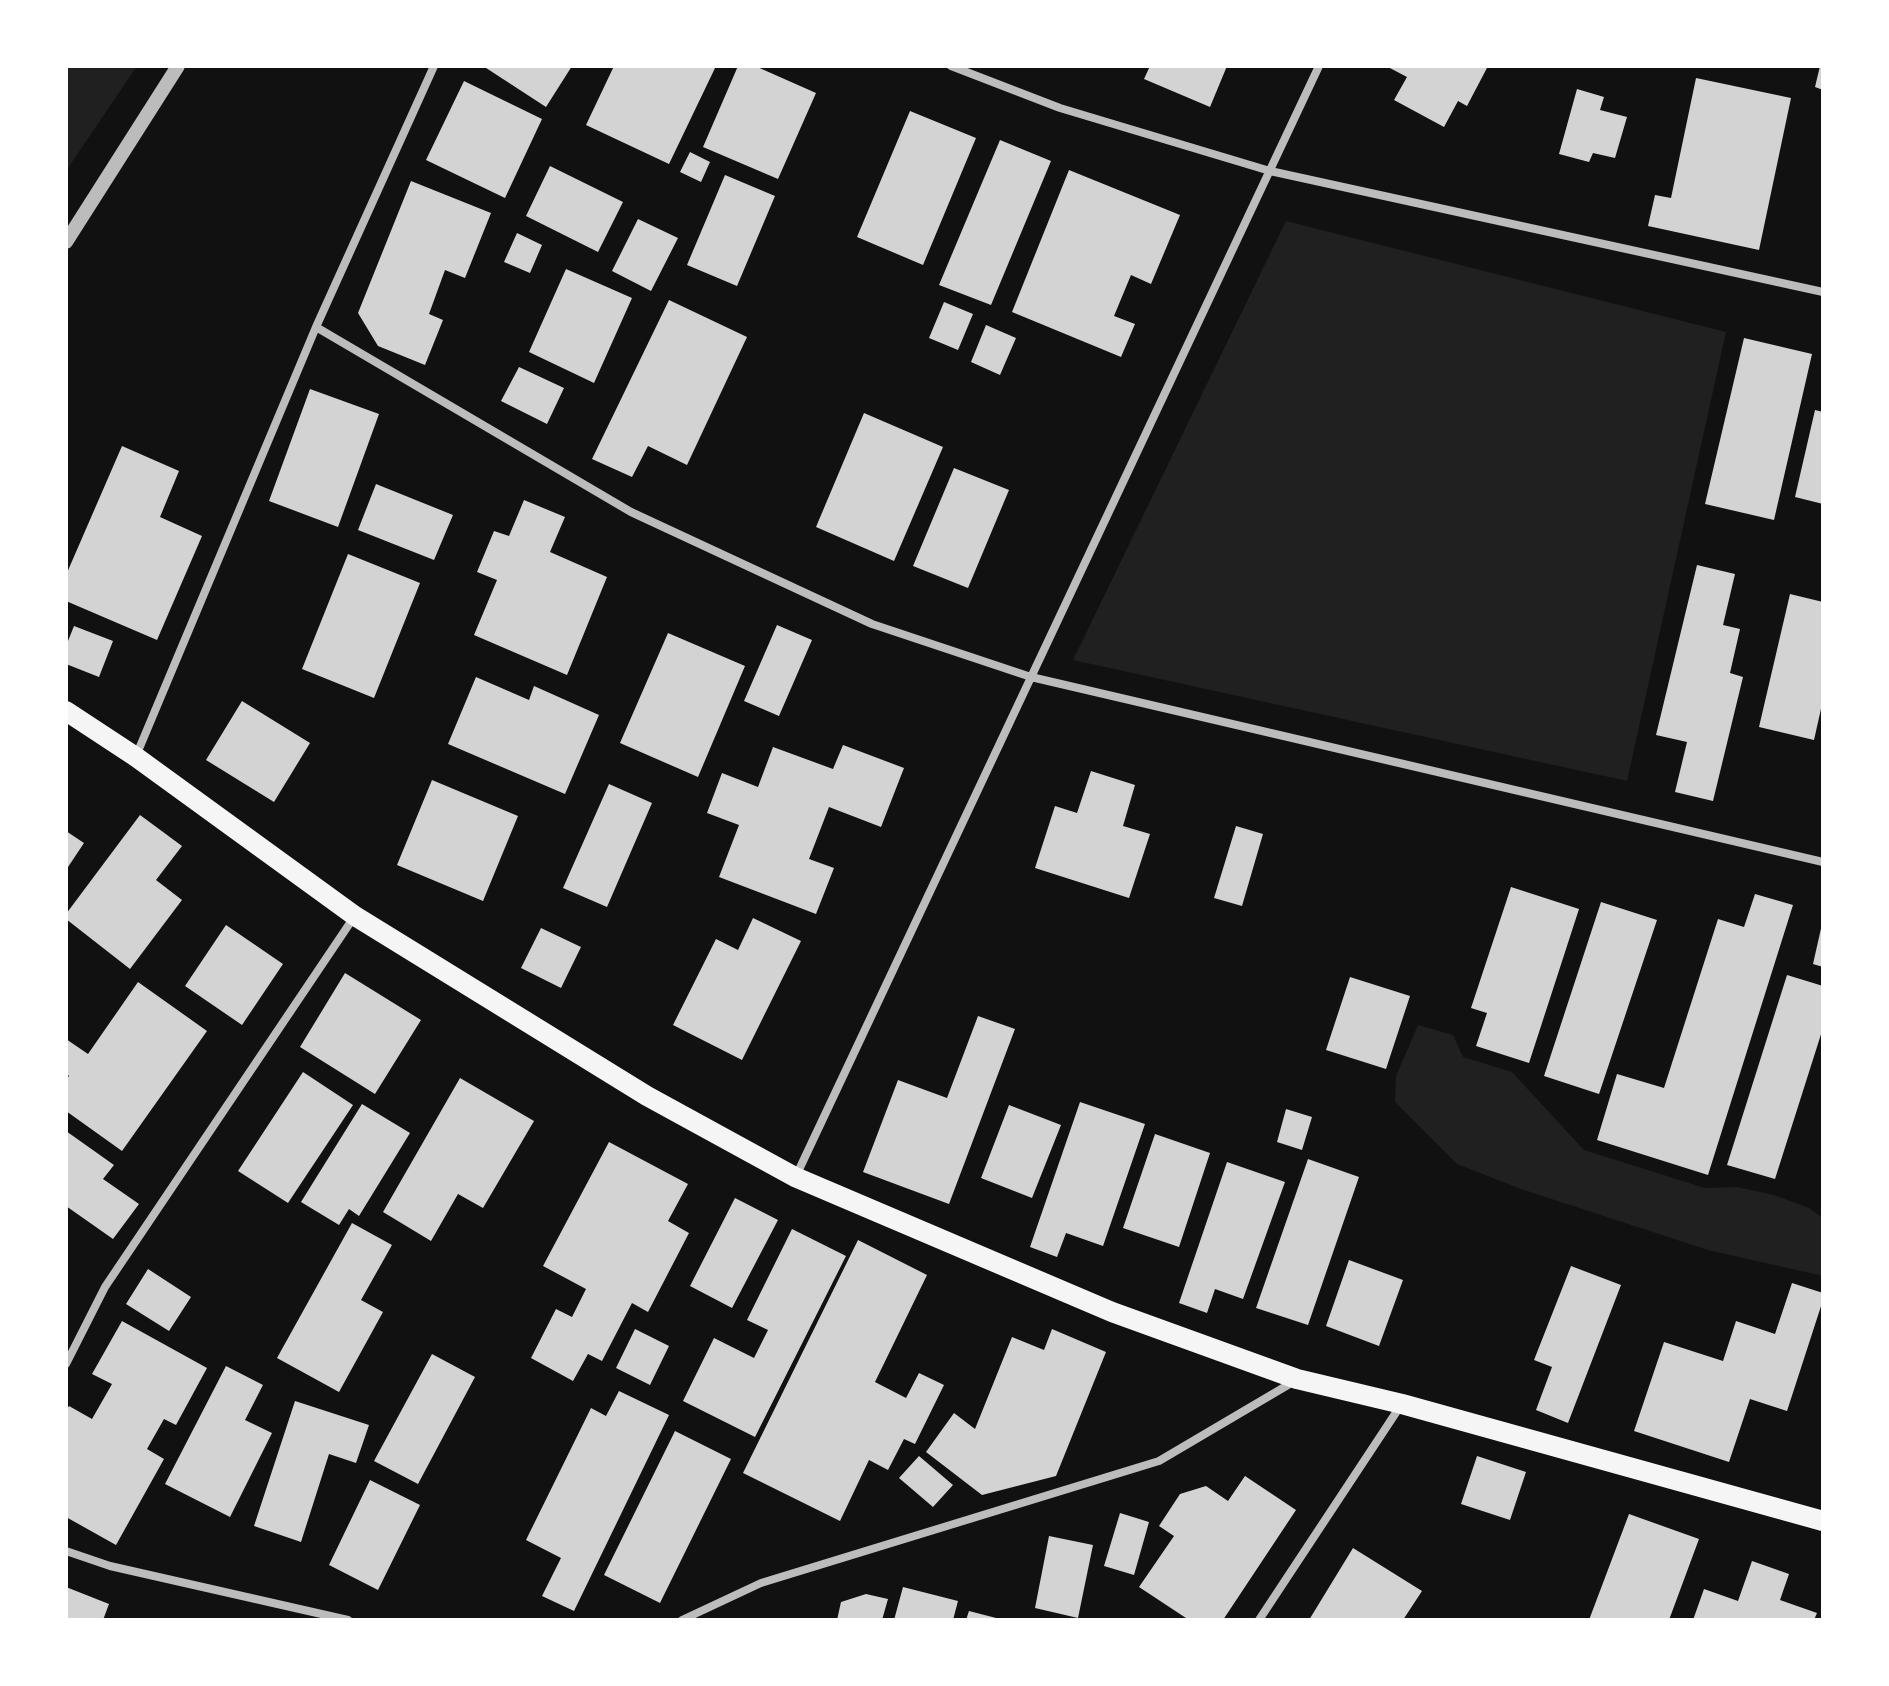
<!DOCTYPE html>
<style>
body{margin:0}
#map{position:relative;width:1889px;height:1686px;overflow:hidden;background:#111;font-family:Roboto,sans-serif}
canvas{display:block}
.frame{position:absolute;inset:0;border:68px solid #fff;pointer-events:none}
</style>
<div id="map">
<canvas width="1889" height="1686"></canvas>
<div class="frame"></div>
</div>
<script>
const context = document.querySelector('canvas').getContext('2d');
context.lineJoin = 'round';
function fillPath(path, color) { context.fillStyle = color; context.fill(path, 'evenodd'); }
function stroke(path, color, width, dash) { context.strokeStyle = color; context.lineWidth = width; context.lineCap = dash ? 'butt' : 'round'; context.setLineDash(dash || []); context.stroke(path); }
const green = new Path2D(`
 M66,66H137L66,171Z
 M1286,221L1726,332L1627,781L1073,660Z
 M1418,1025L1453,1035L1463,1057L1512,1072L1584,1150L1705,1188L1737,1187L1774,1195L1809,1208L1823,1218V1276L1708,1250L1521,1189L1457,1164L1395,1102L1396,1076Z`);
const building = new Path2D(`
 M483,66H572L546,107Z
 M614,66H716L669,164L586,125Z
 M738,66H755L816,93L778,179L703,147Z
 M1150,66H1227L1210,107L1144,79Z
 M1386,66H1488L1467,106L1458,101L1444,127L1394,100L1407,77Z
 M1820,66H1823V90L1815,87Z
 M1696,78L1791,98L1759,250L1648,226L1655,195L1671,198Z
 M464,81L542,119L505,198L426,160Z
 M1577,89L1604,97L1600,110L1627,117L1615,158L1593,153L1589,162L1559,154Z
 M910,111L976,138L923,265L857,237Z
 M1000,140L1051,161L991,305L939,285Z
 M690,152L710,162L701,182L680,172Z
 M550,166L623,202L598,252L526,216Z
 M1069,170L1180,215L1151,284L1131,275L1114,316L1135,324L1121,357L1012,312Z
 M725,175L775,196L737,286L687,265Z
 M411,181L491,213L465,278L445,270L429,314L443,320L425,365L378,346L358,313Z
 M638,219L678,238L651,291L612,271Z
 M517,233L542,245L530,273L504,262Z
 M566,269L632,298L594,383L529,352Z
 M669,300L747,337L687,465L648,446L632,477L592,459Z
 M944,302L973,314L958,350L929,338Z
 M986,325L1016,338L1000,375L971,362Z
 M1744,338L1812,354L1774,520L1705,504Z
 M519,367L564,388L547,424L501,401Z
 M310,389L379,414L338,527L269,501Z
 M1815,410L1823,412V504L1795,497Z
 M864,413L943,447L894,561L816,527Z
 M122,446L179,471L160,517L202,536L157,640L66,601V575Z
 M954,468L1009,490L968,588L913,566Z
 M376,484L453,515L434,560L358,530Z
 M524,500L565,517L550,552L607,577L567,675L474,635L497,580L477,572L494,531L509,536Z
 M348,554L420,583L374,698L302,669Z
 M1697,565L1735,574L1723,625L1740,629L1730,673L1743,677L1713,801L1675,792L1687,742L1656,735Z
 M1790,594L1823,602V700L1814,740L1759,727Z
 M777,625L812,640L779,716L744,701Z
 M74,626L113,641L99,677L66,664V646Z
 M668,633L745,666L698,777L620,743Z
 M476,677L529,700L534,686L599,715L565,794L448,744Z
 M242,701L310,743L274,802L206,760Z
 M843,745L904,768L881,827L829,807L809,859L834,868L816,914L719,877L739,825L707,813L722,773L758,787L773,747L833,769Z
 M1091,771L1135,785L1123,826L1150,834L1129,898L1035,868L1055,806L1077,813Z
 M432,780L518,816L483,901L397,865Z
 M609,784L652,803L607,907L563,888Z
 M140,815L182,846L156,880L182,900L130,969L66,919V914Z
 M1236,826L1263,834L1242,906L1214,898Z
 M66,831L84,843L66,870Z
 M1511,887L1579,909L1529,1063L1476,1046L1487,1013L1471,1008Z
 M1755,894L1793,905L1708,1175L1597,1140L1617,1074L1664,1088L1718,919L1744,927Z
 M1601,902L1657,920L1599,1094L1544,1076Z
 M753,918L801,941L742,1060L673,1025L716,939L738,950Z
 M1822,924H1823V967L1813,964Z
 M226,925L283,964L242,1025L185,986Z
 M541,928L581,947L561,988L521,968Z
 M345,973L421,1020L375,1094L300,1047Z
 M1787,975L1823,986V1028L1775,1179L1727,1165Z
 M1350,977L1410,996L1386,1069L1326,1050Z
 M138,982L207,1031L122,1151L66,1111V1080L69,1076L66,1073V1039L88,1054Z
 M978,1016L1015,1029L949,1204L863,1172L898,1080L947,1098Z
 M303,1072L353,1105L288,1203L238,1171Z
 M460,1078L534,1121L483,1208L458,1194L431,1241L383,1212Z
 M1080,1102L1145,1124L1103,1246L1066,1233L1057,1257L1030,1247Z
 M362,1104L410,1133L359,1216L349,1209L339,1225L301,1202Z
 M1009,1105L1061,1125L1032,1198L981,1178Z
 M1286,1109L1312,1117L1302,1150L1277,1142Z
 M66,1131L114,1165L103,1179L139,1204L113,1239L66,1206Z
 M1155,1134L1210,1153L1179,1247L1123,1228Z
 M609,1142L688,1184L668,1221L689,1233L648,1312L632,1303L602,1361L588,1354L573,1381L531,1358L556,1309L572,1317L586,1289L543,1266Z
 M1308,1159L1359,1177L1308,1325L1256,1308Z
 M1227,1162L1285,1182L1243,1299L1215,1289L1207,1313L1179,1303Z
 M735,1198L778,1220L732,1308L690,1286Z
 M352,1223L392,1245L361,1300L383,1312L339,1392L277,1358Z
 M792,1229L846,1256L755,1437L683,1401L714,1338L754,1358L768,1330L747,1320Z
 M858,1240L927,1275L875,1382L906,1398L919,1373L944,1385L915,1444L904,1439L888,1470L869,1460L840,1521L743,1473Z
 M1349,1260L1403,1280L1379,1346L1326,1326Z
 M1571,1266L1621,1285L1568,1423L1536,1410L1552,1367L1534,1360Z
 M148,1269L191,1297L169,1331L126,1304Z
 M1792,1283L1823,1293V1300L1787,1411L1750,1399L1729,1462L1634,1431L1664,1342L1723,1361L1736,1321L1775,1334Z
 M122,1321L207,1368L176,1425L164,1419L147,1449L164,1459L116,1545L66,1517V1411L69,1406L92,1419L112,1384L92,1374Z
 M635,1329L669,1346L650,1385L616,1368Z
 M1052,1329L1106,1352L1056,1476L982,1495L926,1452L954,1413L975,1429L1012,1337L1044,1350Z
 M432,1354L475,1377L418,1484L374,1461Z
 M226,1366L263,1385L245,1420L272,1433L230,1517L165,1484Z
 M619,1391L669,1415L574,1611L542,1596L561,1558L526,1540L591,1408L606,1416Z
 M295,1401L369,1425L356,1463L329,1454L301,1542L254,1526Z
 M675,1431L731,1459L660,1603L604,1575Z
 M919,1456L953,1485L933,1507L899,1478Z
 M1477,1456L1526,1472L1510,1520L1461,1504Z
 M1245,1476L1296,1510L1223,1620H1189L1139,1587L1174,1536L1159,1526L1180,1494L1206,1486L1228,1501Z
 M370,1480L420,1505L378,1590L329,1565Z
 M1120,1513L1149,1522L1134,1575L1104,1566Z
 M1629,1514L1699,1539L1669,1620H1589Z
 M1049,1536L1093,1545L1078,1618L1035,1608Z
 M1353,1548L1422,1591L1403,1620H1309Z
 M1752,1561L1789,1574L1780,1600L1817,1613L1814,1620H1693L1704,1589L1738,1601Z
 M66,1587L109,1604L103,1620H66Z
 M903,1587L958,1601L953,1620H894Z
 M866,1594L888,1599L882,1620H837L841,1602Z
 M969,1611L1000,1619L999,1620H966Z`);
const minor = new Path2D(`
 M951,66L1060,108L1270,171L1823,292
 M316,327L631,512L872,624L1031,677L1823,862
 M136,756L316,327L434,66
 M796,1176L1319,66
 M66,1364L105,1287L354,917
 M66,1551L110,1566L348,1620
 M682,1620L761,1583L1159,1461L1293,1382
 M1259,1620L1401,1405`);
const tertiary = new Path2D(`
 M66,242L178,66`);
const primary = new Path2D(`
 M66,711L136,757L355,916L647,1096L795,1177L1112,1312L1297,1379L1402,1404L1823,1521`);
fillPath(green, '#202020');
fillPath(building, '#d3d3d3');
stroke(minor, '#bcbcbc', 8);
stroke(tertiary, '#bcbcbc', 14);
stroke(primary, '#f5f5f5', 20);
</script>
